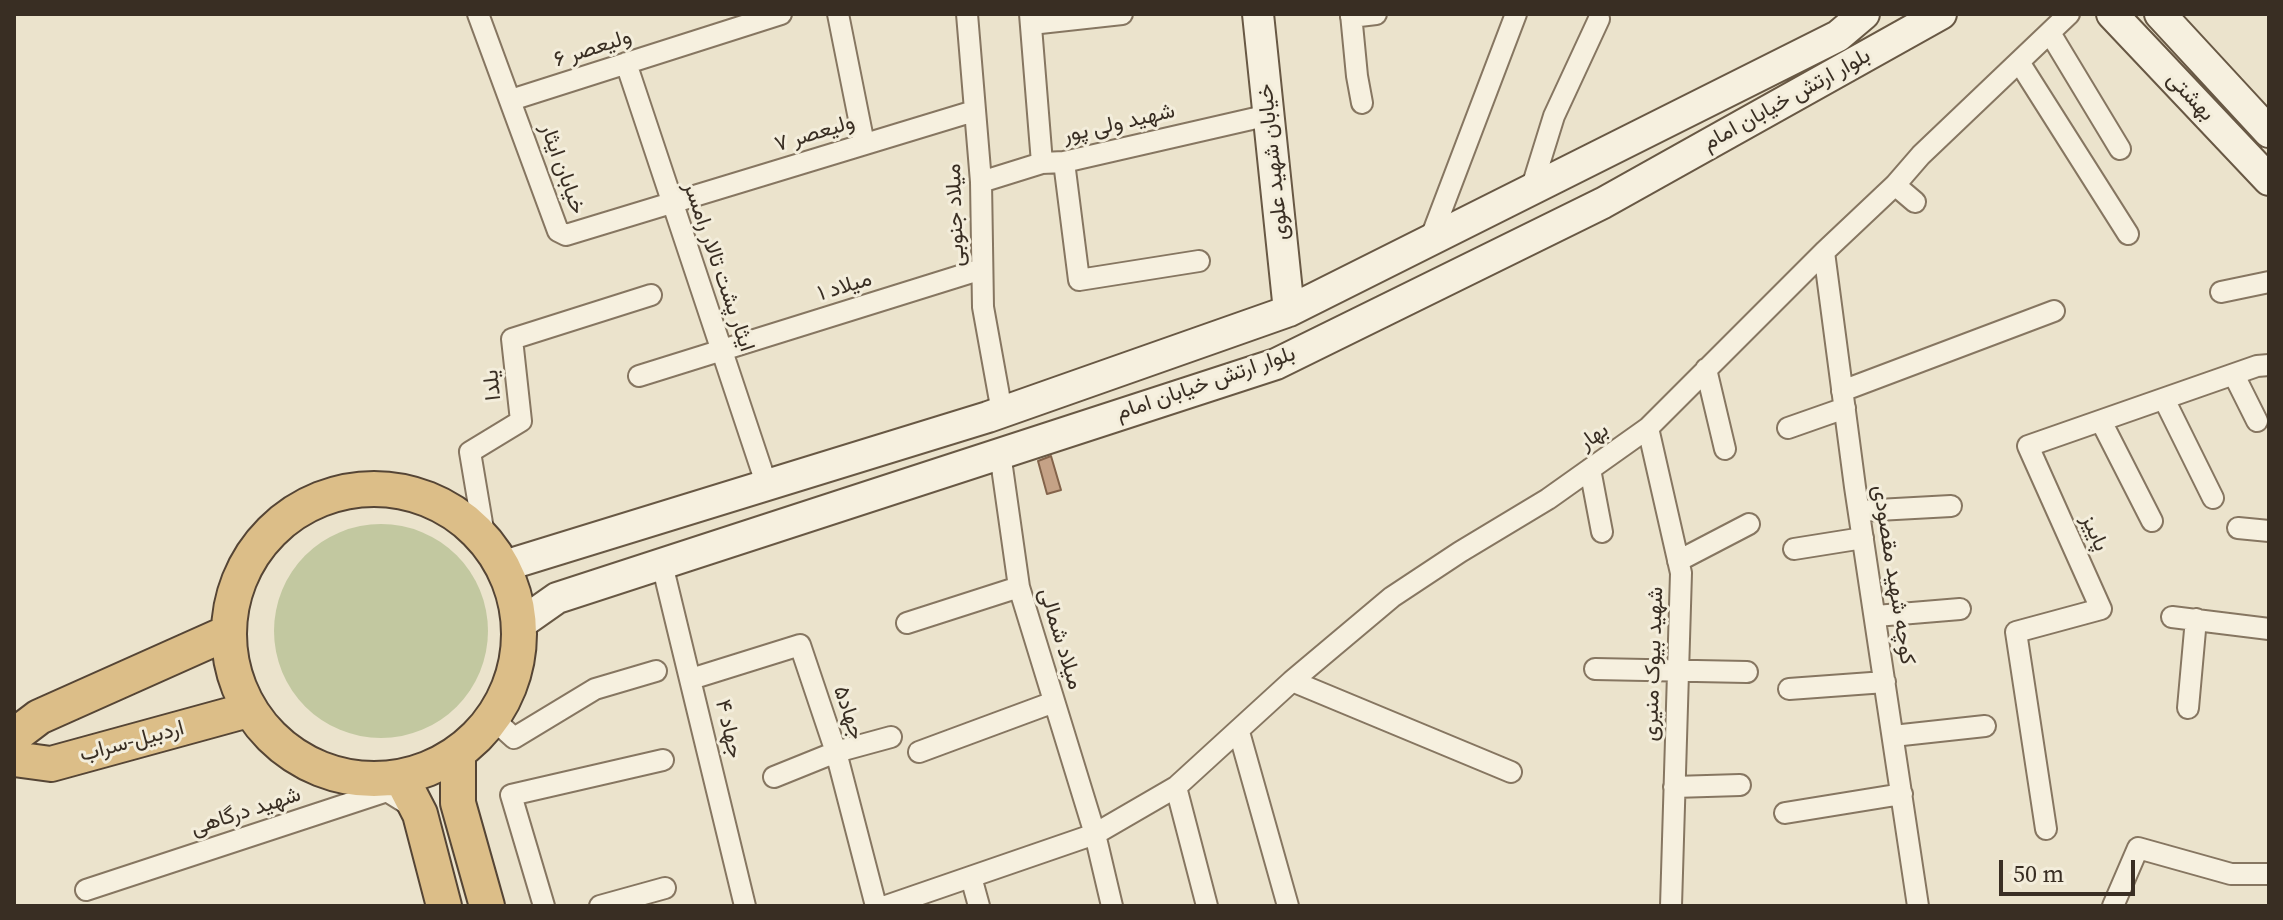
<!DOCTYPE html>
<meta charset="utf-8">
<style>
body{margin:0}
#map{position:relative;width:2283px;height:920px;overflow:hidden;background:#ebe3cc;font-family:"Source Serif 4",serif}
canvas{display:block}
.frame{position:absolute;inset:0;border:16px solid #392e23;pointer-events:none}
.scale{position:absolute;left:1999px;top:860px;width:136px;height:36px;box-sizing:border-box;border:4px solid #392e23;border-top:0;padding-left:10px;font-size:24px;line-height:28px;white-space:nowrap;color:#392e23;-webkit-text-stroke:6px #f3eddb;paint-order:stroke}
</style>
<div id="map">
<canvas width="2283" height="920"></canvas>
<div class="frame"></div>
<div class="scale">50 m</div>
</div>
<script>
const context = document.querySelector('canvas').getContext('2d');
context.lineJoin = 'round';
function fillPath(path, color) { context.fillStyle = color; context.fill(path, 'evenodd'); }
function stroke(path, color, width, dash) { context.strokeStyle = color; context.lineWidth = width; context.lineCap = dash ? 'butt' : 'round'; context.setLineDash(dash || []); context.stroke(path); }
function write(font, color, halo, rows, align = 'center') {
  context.font = font + ' "Source Serif 4",Vazirmatn,serif'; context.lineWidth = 6; context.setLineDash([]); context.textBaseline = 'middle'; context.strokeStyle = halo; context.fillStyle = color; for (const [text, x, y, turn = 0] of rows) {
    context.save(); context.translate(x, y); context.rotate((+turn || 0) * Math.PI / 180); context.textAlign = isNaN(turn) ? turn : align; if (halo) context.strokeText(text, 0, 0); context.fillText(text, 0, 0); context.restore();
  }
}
const green = new Path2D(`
 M274 631a107 107 0 1 1 214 0a107 107 0 1 1-214 0Z`);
const building = new Path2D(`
 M1051,456L1061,490L1047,494L1038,461Z`);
const minor = new Path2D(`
 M478,14L558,231L566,235L974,111
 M838,14L864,144
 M967,14L981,182L983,307L1002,412
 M1030,14L1042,163
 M1351,14L1357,76L1362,103
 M1351,17L1376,14
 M1031,24L1122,14
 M2050,33L2120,149
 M2019,62L2128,234
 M626,63L767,486
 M511,100L781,14
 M1064,162L1079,280L1199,261
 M981,182L1042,163L1064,162L1269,115
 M1895,185L1915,202
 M1531,190L1554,116L1599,19
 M1430,240L1516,14
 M1824,252L1855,487L1918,906
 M2221,292L2269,282
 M1706,369L1725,449
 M2234,375L2257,421
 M639,376L982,269
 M1842,391L2054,311
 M2164,399L2213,498
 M2101,421L2152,521
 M1648,428L1681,573L1671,906
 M1788,428L1845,408
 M1000,453L1019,587L1095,834L1112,906
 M1590,469L1602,532
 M1859,511L1951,506
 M2238,528L2269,531
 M485,541L470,452L521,421L512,339L651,295
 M1794,549L1863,538
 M1678,561L1749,524
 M662,564L745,906
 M1876,616L1960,609
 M2172,617L2269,629
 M907,623L1019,587
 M1595,669L1747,672
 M691,679L800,645L836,752L876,906
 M1292,681L1511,772
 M1789,689L1885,682
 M2188,708L2196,619
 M492,718L514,738L595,689L656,671
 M1239,732L1288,906
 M1893,736L1985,726
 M919,752L1054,702
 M774,777L836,752L891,737
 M1176,787L1207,906
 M1674,787L1740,785
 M1785,813L1902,794
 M2046,829L2016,632L2101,609L2028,446L2257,366L2269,365
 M971,877L979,906
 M86,890L387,791L411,806
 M544,906L511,795L663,760
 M600,906L665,888
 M886,906L1095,834L1176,787L1292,681L1392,597L1460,552L1548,499L1648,428L1824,252L1895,185L1921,155L2069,14
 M2113,906L2138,848L2231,874H2269`);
const secondary = new Path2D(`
 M1258,14L1289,311
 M2112,14L2269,180
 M2160,14L2269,132
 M504,566L988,417L1289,311L1838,36L1864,14
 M520,624L557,598L1276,364L1603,203L1941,14`);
const trunk = new Path2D(`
 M229 634a145 145 0 1 1 290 0a145 145 0 1 1-290 0Z
 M14,736L39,717L227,633
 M458,753V803L487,906
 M14,759L51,764L248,710
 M401,777L420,814L444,906`);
const streetNames = [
 ["ولیعصر ۶",593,49,-18],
 ["بهشتی",2190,97,47],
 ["بلوار ارتش خیابان امام",1787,100,-29],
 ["شهید ولی پور",1119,124,-13],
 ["ولیعصر ۷",815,134,-17],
 ["خیابان شهید علوی",1274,162,-96],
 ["خیابان ایثار",562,169,70],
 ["میلاد جنوبی",956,215,-92],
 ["ایثار پشت تالار رامسر",718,267,71],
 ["میلاد ۱",845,287,-17],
 ["بلوار ارتش خیابان امام",1206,384,-19],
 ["یلدا",493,385,-96],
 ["بهار",1594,437,-35],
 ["پاییز",2094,533,66],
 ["کوچه شهید مقصودی",1893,575,81],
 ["میلاد شمالی",1060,639,73],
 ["شهید بیوک منیری",1654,664,-88],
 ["جهاد۵",848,713,71],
 ["جهاد ۴",728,729,77],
 ["اردبیل-سراب",132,742,-15],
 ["شهید درگاهی",246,812,-18]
];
fillPath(green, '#c2c8a0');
fillPath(building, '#c5a286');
stroke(building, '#83634a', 2);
stroke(minor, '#867661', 24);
stroke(secondary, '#685844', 34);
stroke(trunk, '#554535', 38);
stroke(minor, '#f6f0df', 20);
stroke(secondary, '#f6f0df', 30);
stroke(trunk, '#dcbe88', 34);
write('22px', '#392e23', '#f3eddb', streetNames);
</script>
